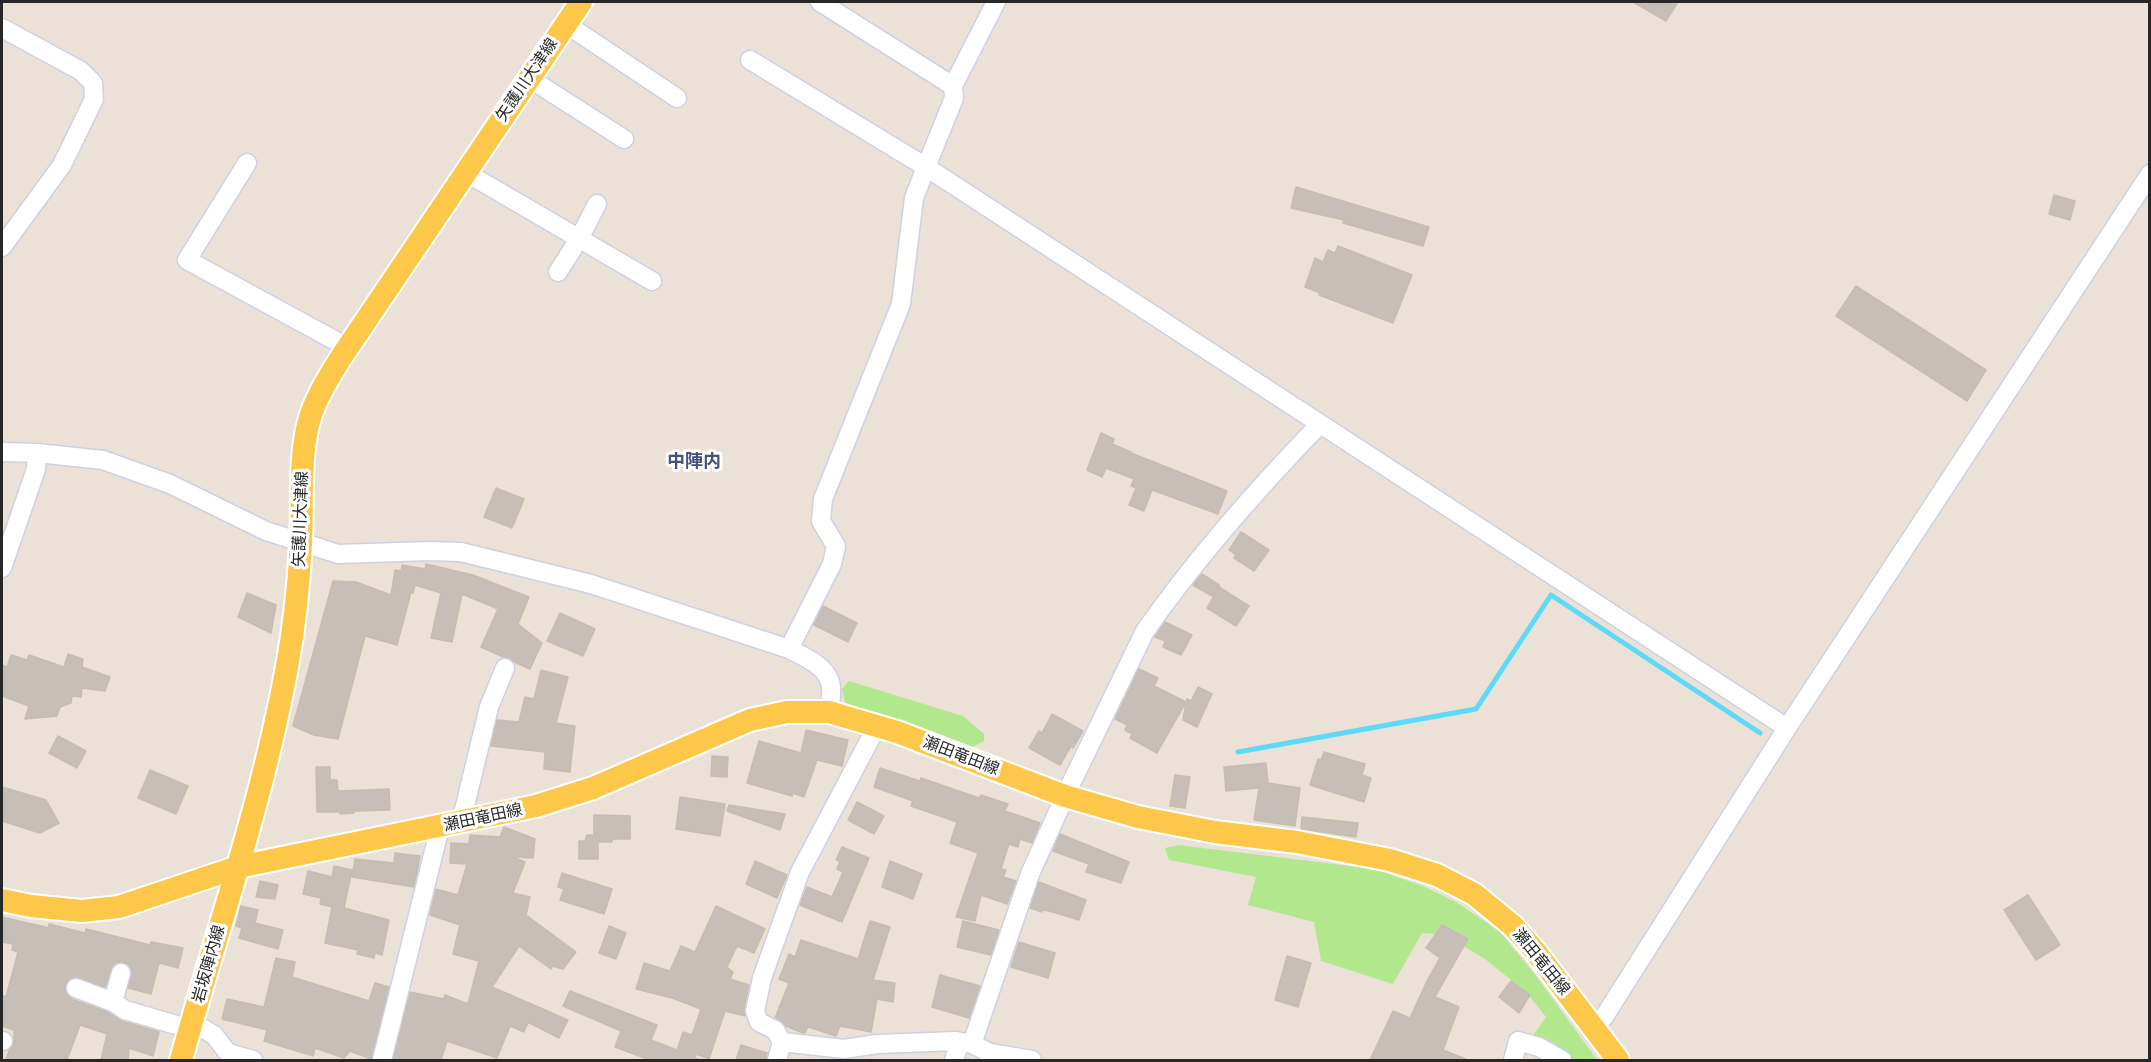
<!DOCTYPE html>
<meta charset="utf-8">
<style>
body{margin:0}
#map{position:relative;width:2151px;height:1062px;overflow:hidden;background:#ebe1d6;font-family:Rubik,sans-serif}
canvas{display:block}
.frame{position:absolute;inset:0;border:3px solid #272727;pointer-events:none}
</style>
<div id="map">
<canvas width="2151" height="1062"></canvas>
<div class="frame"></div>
</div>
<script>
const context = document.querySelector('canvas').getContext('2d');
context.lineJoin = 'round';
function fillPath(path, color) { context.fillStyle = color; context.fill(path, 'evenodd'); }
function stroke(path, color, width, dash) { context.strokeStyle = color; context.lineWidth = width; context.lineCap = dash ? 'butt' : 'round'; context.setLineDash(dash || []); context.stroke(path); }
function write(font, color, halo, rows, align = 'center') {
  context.font = font + ' Rubik,"Noto Sans JP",sans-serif'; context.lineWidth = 6; context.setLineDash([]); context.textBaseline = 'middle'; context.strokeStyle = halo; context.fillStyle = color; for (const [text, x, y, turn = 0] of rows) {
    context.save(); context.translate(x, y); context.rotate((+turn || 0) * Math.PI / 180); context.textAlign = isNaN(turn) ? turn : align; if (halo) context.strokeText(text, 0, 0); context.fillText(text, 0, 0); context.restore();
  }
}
const green = new Path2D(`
 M849,681L963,716L984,734V741L968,749L845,703L842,689Z
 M1178,845L1375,869L1425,887L1456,902L1499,931L1534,973L1597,1060H1554L1532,1037L1546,1017L1527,993L1485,959L1445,935L1422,933L1393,984L1321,961L1314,922L1248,905L1256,877L1169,860L1165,848Z`);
const stream = new Path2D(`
 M1238,752L1476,709L1551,595L1760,733`);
const building = new Path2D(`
 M1633,2H1678L1666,21Z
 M1296,187L1429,227L1423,246L1343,223L1344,220L1291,208Z
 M2054,195L2075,201L2070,220L2049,214Z
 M1338,246L1412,275L1393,323L1319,295L1320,293L1305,287L1315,258L1323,262L1328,250L1335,253Z
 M1856,286L1986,370L1967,401L1836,316Z
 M1101,433L1114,439L1112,444L1131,452V453L1227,491L1218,514L1152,490L1144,511L1129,505L1136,488L1131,486L1134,479L1106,468L1102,477L1087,470Z
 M496,488L524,499L512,528L484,517Z
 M1241,532L1269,550L1254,571L1234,558L1236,555L1229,550Z
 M426,564L473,575L529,597L518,624L542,643L530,669L481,647L498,609L462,594L452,642L431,638L441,593L415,585L413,593L411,592L397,645L365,636L338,739L314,735L293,726L333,581L356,582L391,595L395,570L401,571L402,565L425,569Z
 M1202,574L1219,585L1212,596L1193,585Z
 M1219,587L1249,606L1236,626L1207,608Z
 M247,593L276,605L271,633L238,617Z
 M823,606L857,623L848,642L814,625Z
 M560,613L595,629L583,656L547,641Z
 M1165,622L1192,635L1181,655L1163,647L1165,641L1155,637Z
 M68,654L83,659L82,667L110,677L105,691L82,688L81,697L72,696L71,703L60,707L57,716L25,719L29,706L2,696V665L7,667L11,655L27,660L29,655L64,667Z
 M1139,669L1158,678L1154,686L1186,702L1187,699L1191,701L1198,687L1212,694L1197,727L1183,720L1186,702L1157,753L1130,738L1132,734L1125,730L1127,725L1115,719Z
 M541,670L568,677L556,723L575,726L570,772L544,769L545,752L491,746L497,720L519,722L525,697L534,699Z
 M1052,714L1083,731L1073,748L1071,746L1060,765L1029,748L1039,731L1042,733Z
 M806,730L848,740L842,766L817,760L804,797L793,793L792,796L747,783L759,741L801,753Z
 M58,736L86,751L77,768L49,753Z
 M1324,752L1365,764L1362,775L1371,778L1364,802L1310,785L1318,759L1321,760Z
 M712,756L728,757L727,777L711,776Z
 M1266,763L1268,783L1300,788L1295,826L1254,820L1259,788L1226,791L1224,767Z
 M316,767H330V780H337L338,791L389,789L390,810L354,811V813L340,814V812H317Z
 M880,768L920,781L921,778L979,798L981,795L1008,804L1005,811L1040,823L1032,843L1020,839L1018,847L1009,844L1001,869L1006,870L1003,877L1016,881L1007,904L981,895L975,921L956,917L978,853L950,843L957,822L911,806L913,801L874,787Z
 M150,770L188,786L176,814L138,798Z
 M1175,775L1190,777L1185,808L1170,806Z
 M2,787L46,800L59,823L40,833L2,821Z
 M680,797L725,804L720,836L676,829Z
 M857,802L884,816L874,834L848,820Z
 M729,805L785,814L780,830L727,811Z
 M594,815L630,816V839H612V842H598V859H579V841H585L587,835H594Z
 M1302,817L1358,823L1356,837L1301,829Z
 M504,827L535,839L533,858L512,857L525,862L513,893L530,897L526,915L576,952L563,969L552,966L551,969L519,946L492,987L568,1020L559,1038L528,1022L524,1032L510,1026L497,1058L447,1041L441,1060H393L410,992L444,999L445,995L468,1004L479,961L453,954L460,925L430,915L436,889L458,895L467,864L450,863L451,843L469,844L470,835L500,837Z
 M1060,834L1129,862L1121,883L1086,872L1089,864L1053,851Z
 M842,847L869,858L842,922L800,905L807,887L832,897L843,872L837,869L840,861L836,860Z
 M395,853L420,856L414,887L352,877L355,859L394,863Z
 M755,861L787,875L777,898L746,884Z
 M890,861L922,874L913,899L882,887Z
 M334,866L352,870L344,908L389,920L382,955L375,953L374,958L357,954L358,950L325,943L332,907L320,904L321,898L303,894L308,871L332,877Z
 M562,873L612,889L604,914L560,900L564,889L558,887Z
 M260,881L278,885L275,899L256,897Z
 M1039,882L1086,900L1079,920L1053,912L1043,910L1042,912L1030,908Z
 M2028,895L2060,945L2036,960L2004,910Z
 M241,906L258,910L255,923L283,930L278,949L239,938L242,928L236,926Z
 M716,906L765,929L754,953L737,946L727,967L733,972L730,979L749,985L744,1009L745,1016L725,1011L709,1059L696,1054L695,1058L701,1060H650L615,1047L621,1031L563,1006L570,991L657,1025L651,1040L677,1050L683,1032L692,1035L701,1009L672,998L636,989L644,963L670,971L681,946L695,952Z
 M2,917L49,928V924L85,933L86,929L150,945L151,942L183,948L178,968L159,963L151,994L128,988L132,971L129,965L123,962L113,965L105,987L75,977L69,979L65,985L67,995L72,999L108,1012L122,1021L159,1032L153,1056L129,1048L128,1060H101L107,1034L80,1025L67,1060H6L9,1051L14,1042V1030L2,1026V995L6,997L18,952L12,950L13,944L2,942Z
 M870,921L890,927L873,980L895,983L893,1002L877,999L871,1032L840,1026L836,1036L808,1027L805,1033H803L786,1026L775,1018L789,983L779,979L789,954L795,957L801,940L858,959Z
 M963,921L999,930L991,955L957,947Z
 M1442,925L1468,939L1435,997L1459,1007L1443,1050L1468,1060H1370L1393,1011L1410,1018L1428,979L1440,958L1426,948Z
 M609,926L626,933L616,959L599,953Z
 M1019,942L1055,953L1048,978L1011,967Z
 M1287,956L1311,963L1298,1007L1275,1000Z
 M276,958L295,962L292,977L369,1001L375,983L389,987L371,1059L350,1051L344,1058L315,1048L313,1056L264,1041L267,1030L222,1019L227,999L264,1007Z
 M940,975L980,986L969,1018L932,1007Z
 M1511,981L1530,995L1519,1013L1499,997Z
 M741,1045L767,1053L766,1060H736Z`);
const minor = new Path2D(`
 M820,2L953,86L954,98L926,167L1787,728
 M566,24L677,98
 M2,28L81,71L93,83L94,99L62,165L2,247
 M750,60L926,167L914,198L901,304L823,499L821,521L836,546L832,564L789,649
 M529,78L624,139
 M953,86L996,2
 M247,163L187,260L347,347
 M465,172L652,281
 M558,272L579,239L597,204
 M2,452L37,453L103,460L170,484L266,531L338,554L430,551L461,552L591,584L789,649C804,657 824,664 830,682C833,690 830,703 829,712
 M2,568L36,469L37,453
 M461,822L489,707L505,668
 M121,973L113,1002L125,1010L190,1029
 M76,988L113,1002
 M192,1022L214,1035L228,1053L253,1060
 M1592,1026L1604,1017L1787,728L2150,174
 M2,1041H3
 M782,1042L844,1049L877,1044L956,1041L972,1044L990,1053L1032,1060
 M972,1044L1030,874L1065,796L1145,631C1197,557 1257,489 1320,424
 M382,1060L440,827
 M777,1060L782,1042L775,1030L759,1022L755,1011L762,978L800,872L877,726
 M954,1060L960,1042
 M1513,1060L1518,1041L1539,1047L1562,1060`);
const major = new Path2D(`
 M2,900L31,906L82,911L119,907L238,867L536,806L593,788L750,720L787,712H829L897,732L1065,796L1138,817L1215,832L1297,842L1390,860L1437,875L1474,894L1513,926L1535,951L1618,1060
 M181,1060C218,927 264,797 288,661C295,622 299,582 301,543C303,504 299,463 308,425C314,400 329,377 342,356L581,2`);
const streetNames = [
 ["矢護川大津線",527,80,-56],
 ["矢護川大津線",301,519,-88],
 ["瀬田竜田線",961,756,21],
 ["瀬田竜田線",483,818,-12],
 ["瀬田竜田線",1541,962,51],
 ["岩坂陣内線",209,964,-74]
];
const neighbourhoodNames = [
 ["中陣内",694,462]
];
fillPath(green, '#b2e88d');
stroke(stream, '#5edaf9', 5);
fillPath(building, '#c6beb7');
stroke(building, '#c6bdb0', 1.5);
stroke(minor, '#ccd1e2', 21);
stroke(major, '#fff', 26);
stroke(minor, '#fff', 18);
stroke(major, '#fdc74a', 22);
write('16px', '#272727', '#fff', streetNames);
write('bold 18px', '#44527b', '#fff', neighbourhoodNames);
</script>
